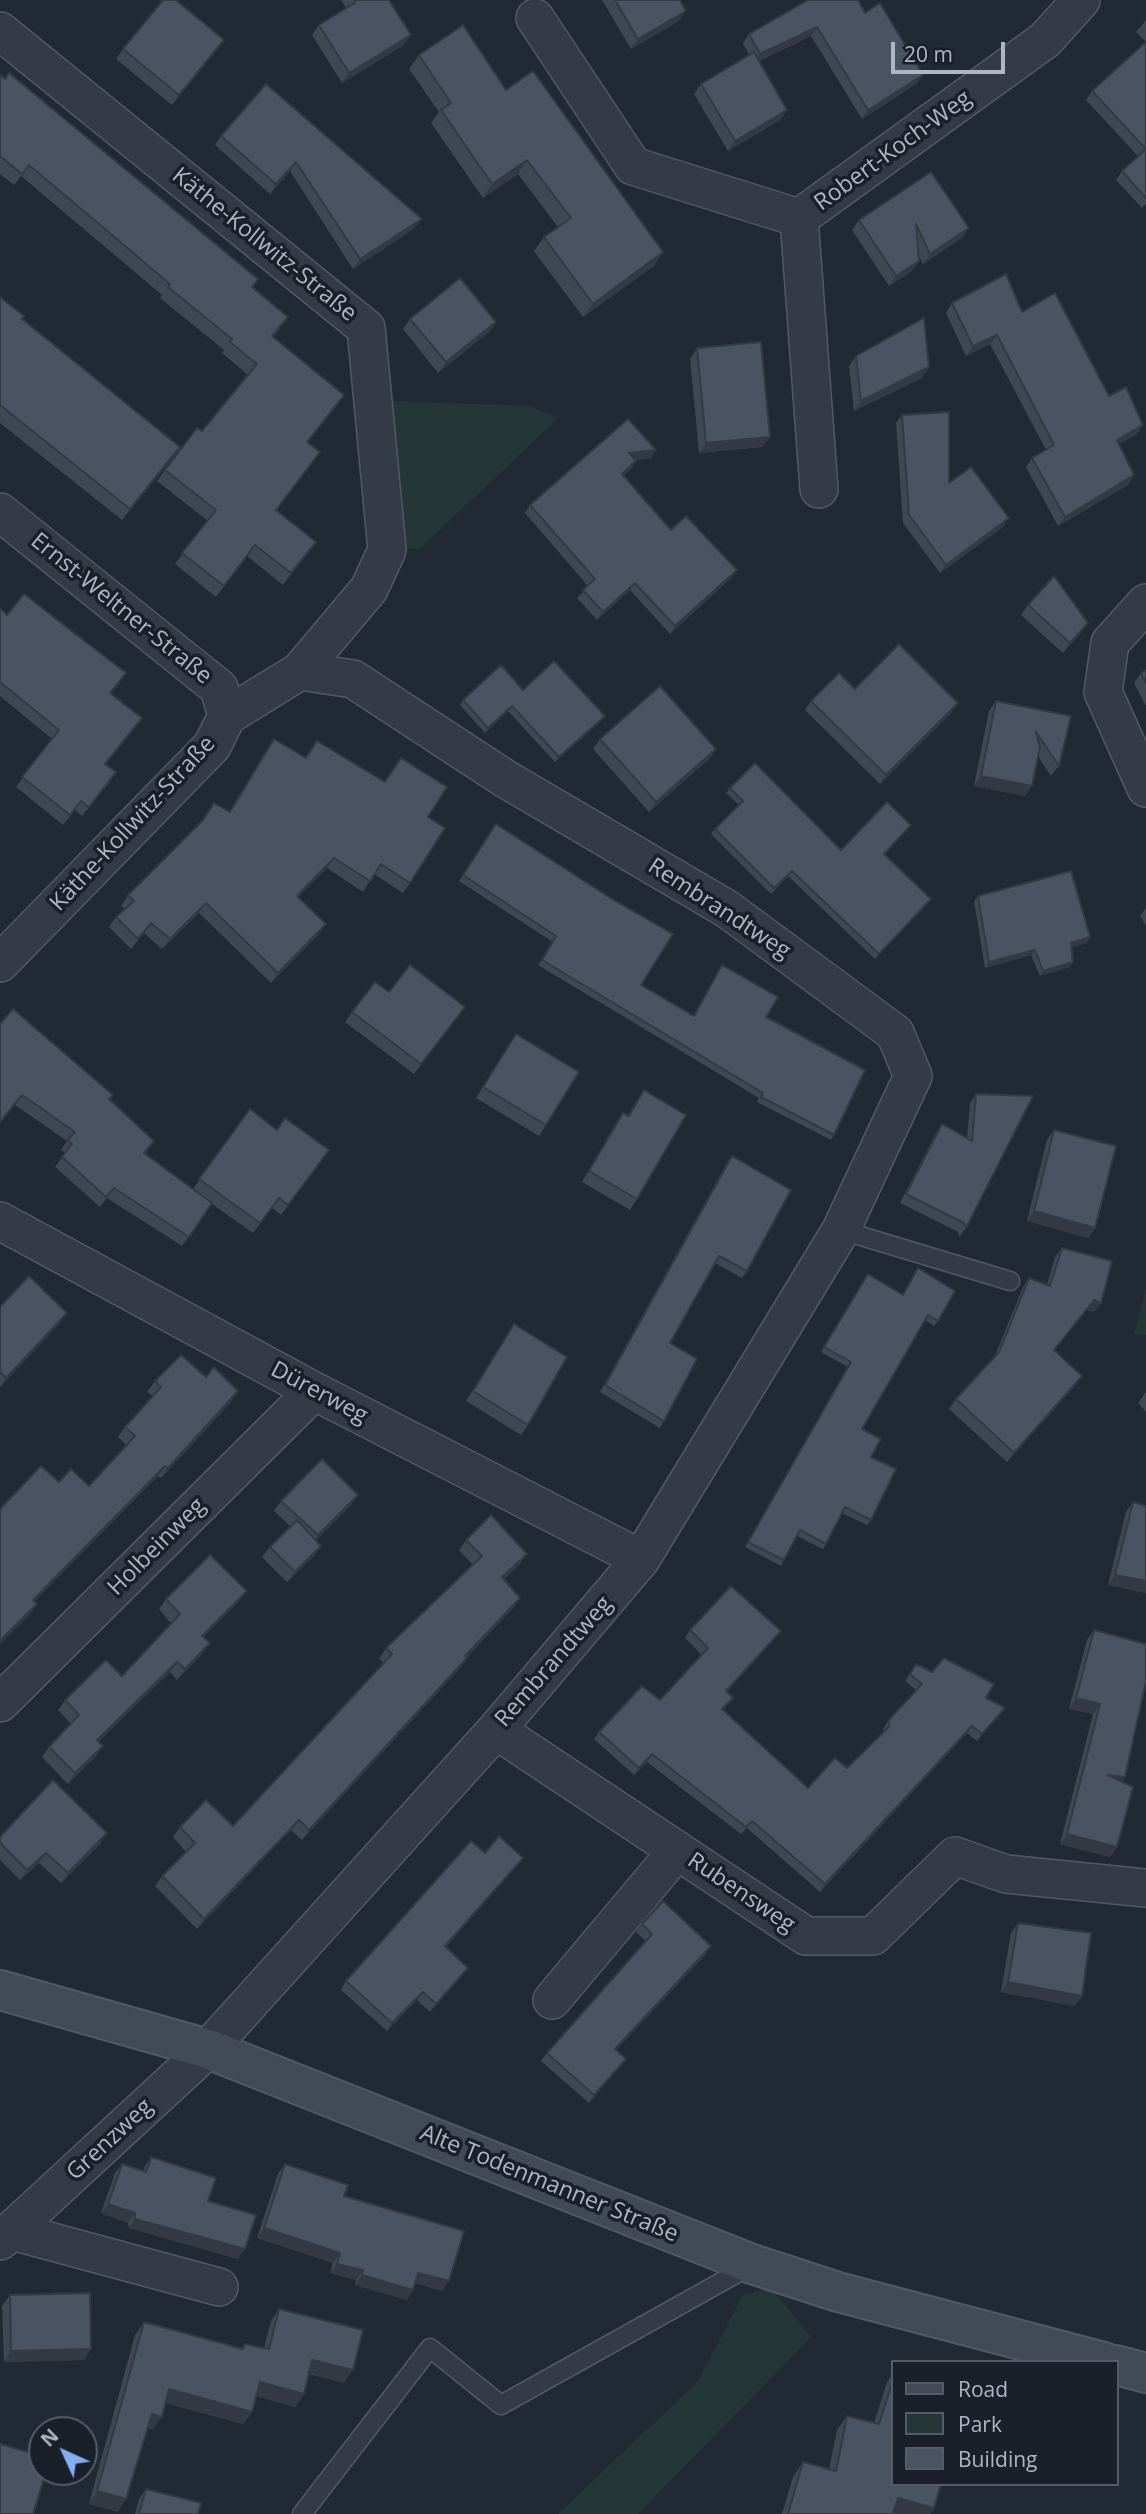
<!DOCTYPE html>
<meta charset="utf-8">
<style>
body{margin:0}
#map{position:relative;width:1146px;height:2514px;overflow:hidden;background:#212935;font-family:"Open Sans",sans-serif}
canvas{display:block}
.legend{position:absolute;left:891px;top:2360px;width:228px;height:126px;box-sizing:border-box;background:#1a202a;border:2px solid #555c67;margin:0;padding:9px 12px;list-style:none;font-size:21px;color:#aeb6c3}
.legend li{display:flex;align-items:center;gap:14px;height:35px}
.legend b{width:35px;border:2px solid #555c67}
.north{position:absolute;left:28px;top:2416px;width:70px;height:70px;box-sizing:border-box;background:#1a202a;border:2px solid #555c67;border-radius:50%;rotate:315deg;font-size:19px;font-weight:700;line-height:28px;text-align:center;color:#aeb6c3}
.north::after{content:'';display:block;margin:auto;width:24px;height:32px;background:#85adf1;clip-path:polygon(50% 0,100% 100%,50% 72%,0 100%)}
.scale{position:absolute;left:891px;top:42px;width:114px;height:32px;box-sizing:border-box;border:4px solid #aeb6c3;border-top:0;padding-left:9px;font-size:21px;line-height:24px;white-space:nowrap;color:#aeb6c3;-webkit-text-stroke:5px #1a202a;paint-order:stroke}
</style>
<div id="map">
<canvas width="1146" height="2514"></canvas>
<ul class="legend">
<li><b style="height:9px;background:#424a58"></b>Road</li>
<li><b style="height:19px;background:#243637"></b>Park</li>
<li><b style="height:19px;background:#495361"></b>Building</li>
</ul>
<div class="north">N</div>
<div class="scale">20 m</div>
</div>
<script>
const context = document.querySelector('canvas').getContext('2d');
context.lineJoin = 'round';
function fillPath(path, color) { context.fillStyle = color; context.fill(path, 'evenodd'); }
function stroke(path, color, width, dash) { context.strokeStyle = color; context.lineWidth = width; context.lineCap = dash ? 'butt' : 'round'; context.setLineDash(dash || []); context.stroke(path); }
function write(font, color, halo, rows, align = 'center') {
  context.font = font + ' "Open Sans",sans-serif'; context.lineWidth = 7; context.setLineDash([]); context.textBaseline = 'middle'; context.strokeStyle = halo; context.fillStyle = color; for (const [text, x, y, turn = 0] of rows) {
    context.save(); context.translate(x, y); context.rotate((+turn || 0) * Math.PI / 180); context.textAlign = isNaN(turn) ? turn : align; if (halo) context.strokeText(text, 0, 0); context.fillText(text, 0, 0); context.restore();
  }
}
const green = new Path2D(`
 M393,401L530,406L558,418L421,548L396,550Z
 M1146,1287V1335L1134,1334Z
 M771,2288L811,2337L638,2514H558L698,2381L743,2295Z`);
const lane = new Path2D(`
 M841,1230L1010,1281
 M302,2514L430,2348L501,2405L750,2266`);
const street = new Path2D(`
 M535,18L633,166L799,218
 M0,31L366,328L387,550L369,589L300,671L227,716L212,746L0,963
 M819,489L799,218L1045,40L1081,0
 M0,512L219,688L227,716
 M1146,603L1110,643L1103,692L1146,788
 M0,1221L314,1391L641,1559
 M0,1703L314,1391
 M496,1730L806,1936H873L955,1856L1006,1874L1146,1888
 M552,2000L677,1851
 M12,2231L219,2287
 M0,2241L208,2049L496,1730L641,1559L841,1230L913,1076L895,1033L727,909L504,778L353,679L300,671`);
const secondary = new Path2D(`
 M0,1990L208,2049L752,2264L838,2292L1104,2362
 M1116,2365L1146,2373`);
const wall = new Path2D(`
 M341,0H389L411,35L404,45L342,83L312,35L319,25L346,8Z
 M602,0H680L679,21L631,49Z
 M865,13L923,75L916,84L862,119L811,36L759,61L787,110L780,120L728,151L694,94L701,84L749,55L743,43L749,34Z
 M1146,20V204L1142,208L1116,180L1122,171L1138,156L1086,100L1092,91L1146,42L1136,32Z
 M224,40L172,105L116,59L123,49Z
 M419,55L506,90L663,252L654,266L583,317L534,251L544,237L558,227L518,174L483,198L431,123L439,112L409,69Z
 M0,75L252,287L280,329L273,337L344,395L307,442L277,511L308,553L283,585L247,556L216,597L175,564L208,521L157,481L165,470L202,431L248,375L222,353L224,350L160,298L162,295L21,176L14,185L0,174Z
 M266,84L415,228L353,269L290,171L270,194L215,145L221,136Z
 M859,220L969,228L962,238L923,264L918,255L919,261L912,271L889,286L852,230Z
 M0,297L22,319L180,447L122,520L0,423Z
 M952,303L1022,312L1109,396L1143,425L1137,434L1119,444L1128,485L1058,526L1026,467L1032,458L1046,450L990,344L966,356L946,313Z
 M410,319L496,322L489,332L438,373L403,329Z
 M697,348L770,437L762,447L699,453L690,359Z
 M856,356L922,378L854,411L849,366Z
 M902,415L949,483L1003,527L940,573L903,523L896,423Z
 M628,419L656,450L651,458L635,460L636,461L631,469L623,476L671,530L686,516L737,570L731,578L670,634L630,590L597,620L577,598L588,586L525,513L530,505Z
 M1028,605L1081,633L1063,653L1021,615Z
 M0,608L7,615L120,683L111,693L142,718L106,764L110,782L82,816L75,810L63,825L16,787L52,739L0,696Z
 M1146,670V706L1134,683L1141,673Z
 M855,689L951,713L880,784L805,710L811,701Z
 M523,690L605,716L601,721L555,762L508,711L485,733L460,705L463,700Z
 M996,701L1071,716L1059,766L1051,776L1038,756L1025,796L974,786L989,711Z
 M274,739L305,758L317,741L428,817L410,883L403,893L374,874L363,892L327,868L298,897L326,924L319,934L271,983L199,913L162,949L144,933L131,949L109,927L116,917L125,909L121,906L128,895L229,812Z
 M600,739L716,749L709,759L649,812L593,749Z
 M730,788L841,850L907,830L884,855L931,899L875,959L788,876L771,894L711,834L715,829L739,805L726,793Z
 M496,824L641,985L693,1016L722,965L766,1017L834,1135L831,1140L757,1102L759,1098L538,965L553,942L459,881Z
 M978,896L1087,943L1072,947L1073,962L1070,967L1040,976L1031,955L985,968L974,901Z
 M1146,908V926L1140,916Z
 M352,1012L457,1017L414,1074L345,1022Z
 M0,1024L113,1095L110,1099L145,1154L193,1189L250,1109L277,1130L329,1150L281,1215L272,1208L253,1233L212,1204L182,1246L107,1198L100,1207L55,1167L65,1153L61,1150L67,1141L15,1105Z
 M516,1034L546,1125L539,1136L476,1098Z
 M644,1090L637,1199L630,1210L582,1182L616,1123L623,1113L628,1115Z
 M976,1094L966,1228L959,1237L958,1232L900,1203L936,1133L942,1124L967,1138L970,1103Z
 M1054,1130L1095,1228L1088,1238L1027,1221L1047,1140Z
 M732,1156L747,1271L742,1278L715,1263L670,1343L664,1421L660,1428L600,1392L727,1163Z
 M1062,1248L1094,1312L1087,1310L1054,1350L1075,1386L1007,1462L949,1409L956,1399L994,1358L1023,1287L1029,1278L1047,1285L1055,1257Z
 M918,1268L938,1321L934,1326L925,1320L862,1429L871,1457V1520L867,1525L842,1513L823,1549L797,1536L781,1566L745,1547L848,1367L821,1352L864,1280L902,1295Z
 M0,1307L60,1323L0,1387Z
 M514,1324L528,1425L521,1435L466,1401Z
 M155,1381L231,1402L161,1478L158,1476L34,1601L37,1604L30,1614L59,1482L89,1486L126,1445L118,1437L125,1427L153,1396L147,1392Z
 M1146,1392V1412L1138,1403Z
 M358,1495L351,1505L316,1540L321,1546L314,1556L287,1582L262,1557L270,1547L290,1526L274,1511L281,1501Z
 M1133,1502L1146,1506V1593L1108,1585L1126,1512Z
 M466,1540L520,1564L504,1579L520,1598L513,1608L466,1658L460,1668L302,1840L291,1830L197,1929L155,1886L162,1876L186,1852L173,1837L180,1827L233,1826L384,1663L379,1659L386,1648L473,1565L459,1550Z
 M166,1599L239,1601L203,1637V1653L177,1680L170,1672L99,1741L96,1756L68,1784L42,1757L49,1747L71,1724L58,1710L65,1700L122,1676L171,1623L159,1609Z
 M690,1630L775,1638L727,1692L733,1698L723,1710L808,1788L847,1768L884,1732L883,1729L888,1721L916,1690L905,1681L916,1664L986,1698L999,1715L977,1741L967,1733L820,1892L747,1828L741,1834L647,1762L634,1775L594,1739L599,1732L660,1700L702,1655L685,1638Z
 M1094,1630L1122,1782L1117,1847L1110,1857L1060,1844L1093,1714L1069,1709L1087,1640Z
 M0,1837L100,1844L61,1883L39,1863L20,1880L0,1860Z
 M485,1853L517,1866L446,1947L462,1976L430,2012L417,2000L387,2031L341,1990L346,1981Z
 M1018,1923L1075,2006L1001,1992L1011,1933Z
 M642,1924L706,1954L616,2050L620,2066L589,2103L541,2061L547,2053L646,1941L636,1932Z
 M151,2157L208,2201L238,2259L129,2228L128,2223L101,2213L115,2173L122,2164L143,2171L145,2166Z
 M285,2164L344,2196L442,2291L415,2283L413,2290L407,2300L355,2285L356,2280L330,2273L333,2263L257,2238L278,2174Z
 M10,2295L91,2349L84,2360L4,2362L2,2306Z
 M279,2309L344,2383L309,2374L304,2394L295,2407L256,2396L252,2412L243,2424L166,2403L153,2429L148,2428L118,2512L89,2504L135,2335L144,2322L241,2349L245,2344L264,2348L271,2321Z
 M892,2375V2484L934,2508L930,2514H782L793,2477L803,2462L829,2469L837,2430L847,2416L874,2423L887,2382Z
 M146,2489L198,2514H135L139,2499Z`);
const shadedWall = new Path2D(`
 M686,11L679,21L631,49L638,39Z
 M817,27L811,36L753,63L760,54Z
 M411,35L404,45L342,83L349,73Z
 M224,40L217,50L172,105L179,95Z
 M923,75L916,84L862,119L868,110Z
 M787,110L780,120L728,151L735,141Z
 M527,160L518,174L483,198L492,184Z
 M296,162L290,171L270,194L276,184Z
 M422,219L415,228L353,269L360,259Z
 M969,228L962,238L923,264L930,254Z
 M663,252L654,266L583,317L593,304Z
 M919,261L912,271L889,286L896,276Z
 M496,322L489,332L438,373L446,362Z
 M997,335L990,344L966,356L973,346Z
 M929,367L922,378L854,411L861,401Z
 M344,395L337,406L299,453L307,442Z
 M1143,425L1137,434L1110,449L1117,440Z
 M770,437L762,447L699,453L706,443Z
 M180,447L173,458L122,520L130,509Z
 M656,450L651,458L623,461L629,453Z
 M636,461L631,469L617,482L622,474Z
 M1134,475L1128,485L1058,526L1065,517Z
 M1009,518L1003,527L940,573L946,565Z
 M316,542L308,553L283,585L291,573Z
 M737,570L731,578L670,634L675,626Z
 M635,583L630,590L597,620L603,612Z
 M1088,623L1081,633L1063,653L1070,643Z
 M958,703L951,713L880,784L886,775Z
 M512,706L508,711L485,733L488,728Z
 M605,716L601,721L555,762L559,757Z
 M716,749L709,759L649,812L656,802Z
 M981,776L1032,786L1025,796L974,786Z
 M334,858L327,868L289,906L297,896Z
 M931,899L927,904L875,959L879,954Z
 M206,903L199,913L162,949L170,939Z
 M326,924L319,934L271,983L278,973Z
 M1090,937L1087,943L1068,948L1071,943Z
 M1035,950L1031,955L985,968L989,962Z
 M1073,962L1070,967L1040,976L1043,971Z
 M1034,1211L1095,1228L1088,1238L1027,1221Z
 M1094,1300L1101,1303L1094,1312L1087,1310L1047,1359Z
 M67,1313L60,1323L0,1387L6,1378Z
 M1082,1376L1075,1386L1007,1462L1014,1453Z
 M238,1391L231,1402L161,1478L168,1468Z
 M165,1466L158,1476L26,1610L33,1600Z
 M358,1495L351,1505L311,1545L318,1535Z
 M321,1546L314,1556L287,1582L295,1572Z
 M527,1554L520,1564L495,1587L502,1577Z
 M1115,1575L1146,1581V1593L1108,1585Z
 M247,1591L239,1601L195,1646L202,1636Z
 M520,1598L513,1608L458,1666L465,1656Z
 M37,1604L30,1614L0,1644V1641Z
 M781,1631L775,1638L721,1699L726,1691Z
 M210,1643L203,1653L177,1680L185,1669Z
 M467,1658L460,1668L302,1840L309,1830Z
 M177,1662L170,1672L90,1750L97,1740Z
 M1076,1698L1100,1704L1093,1714L1069,1709Z
 M972,1726L967,1733L820,1892L825,1884Z
 M103,1746L96,1756L68,1784L75,1773Z
 M652,1754L647,1762L634,1775L639,1768Z
 M1108,1775L1125,1777L1118,1787Z
 M299,1820L291,1830L197,1929L204,1919Z
 M107,1833L100,1844L61,1883L68,1873Z
 M1067,1834L1117,1847L1110,1857L1060,1844Z
 M46,1853L39,1863L20,1880L27,1870Z
 M523,1858L517,1866L439,1954L445,1946Z
 M711,1946L706,1954L609,2057L615,2049Z
 M468,1968L462,1976L430,2012L436,2004Z
 M1008,1982L1082,1996L1075,2006L1001,1992Z
 M423,1992L417,2000L387,2031L392,2023Z
 M626,2059L620,2066L589,2103L594,2095Z
 M108,2204L135,2213L128,2223L101,2213Z
 M135,2219L245,2249L238,2259L129,2228Z
 M264,2228L340,2253L333,2263L257,2238Z
 M337,2264L363,2270L356,2280L330,2273Z
 M418,2273L449,2281L442,2291L412,2282Z
 M362,2275L413,2290L407,2300L355,2285Z
 M91,2349L84,2360L4,2362L11,2351Z
 M312,2360L353,2370L344,2383L304,2372Z
 M260,2382L304,2394L295,2407L251,2395Z
 M169,2389L252,2412L243,2424L161,2401Z
 M152,2414L162,2417L153,2429L143,2427Z
 M97,2491L126,2499L118,2512L89,2504Z
 M898,2498L934,2508L930,2514H893Z`);
const building = new Path2D(`
 M163,0H176L224,40L179,95L123,49Z
 M354,0H389L411,35L349,73L319,25L355,3Z
 M615,0H680L686,11L638,39Z
 M808,0H858L865,13L880,3L923,75L868,110L817,27L760,54L749,34Z
 M463,25L506,90L533,71L663,252L593,304L544,237L571,218L527,160L492,184L441,110L451,103L419,55Z
 M1146,42V198L1122,171L1146,149L1092,91Z
 M754,52L787,110L735,141L701,84Z
 M9,73L258,279L252,287L288,317L272,336L344,395L307,442L320,452L276,510L316,542L291,573L255,545L224,586L182,553L216,510L165,470L197,428L202,431L257,364L230,342L232,339L168,287L170,284L29,165L22,174L0,156V75L5,79Z
 M266,84L422,219L360,259L296,162L276,184L221,136Z
 M931,172L969,228L930,254L916,224L919,261L896,276L859,220Z
 M1006,274L1022,312L1055,293L1109,396L1126,387L1143,425L1117,440L1134,475L1065,517L1032,458L1054,445L997,335L973,346L952,303Z
 M460,278L496,322L446,362L410,319Z
 M0,297L24,316L22,319L180,447L130,509L0,405Z
 M924,318L929,367L861,401L856,356Z
 M761,342L770,437L706,443L697,348Z
 M949,412V483L971,467L1009,518L946,565L909,515L902,415Z
 M628,419L656,450L629,453L636,461L622,474L671,530L686,516L737,570L675,626L635,583L603,612L583,590L595,579L530,505Z
 M1054,576L1088,623L1070,643L1028,605Z
 M24,594L126,673L110,693L142,718L105,764L116,772L89,807L81,801L70,815L22,777L59,730L0,682V608L7,615Z
 M899,644L958,703L886,775L811,701L839,673L855,689Z
 M554,661L605,716L559,757L512,706L488,728L463,700L501,665L523,690Z
 M1146,670V683L1141,673Z
 M660,686L716,749L656,802L600,739Z
 M996,701L1071,716L1059,766L1036,732L1040,747L1032,786L981,776Z
 M274,739L306,758L317,741L385,782L401,758L447,787L428,817L445,828L410,883L381,864L370,881L334,858L297,896L326,924L278,973L206,903L170,939L151,923L138,939L116,917L134,901L128,895L203,820L214,803L230,812Z
 M755,763L841,850L887,802L911,825L884,854L931,899L879,954L792,871L774,888L715,829L743,801L730,788Z
 M496,824L612,899L673,934L641,985L694,1016L722,965L778,997L766,1017L865,1070L834,1135L761,1097L763,1093L542,960L556,936L463,875Z
 M1071,871L1090,937L1071,943L1073,962L1043,971L1035,950L989,962L978,896Z
 M410,965L465,1007L421,1064L352,1012L375,982L389,992Z
 M13,1009L113,1095L109,1099L154,1141L144,1153L212,1203L189,1237L114,1188L106,1197L62,1157L72,1144L68,1140L75,1132L22,1095L0,1122V1024Z
 M516,1034L579,1072L546,1125L483,1087Z
 M644,1090L686,1115L637,1199L589,1171L623,1113L629,1116Z
 M976,1094L1033,1096L966,1228L964,1223L906,1194L942,1124L972,1141Z
 M250,1109L277,1130L285,1118L329,1150L288,1205L279,1198L260,1223L199,1179Z
 M1054,1130L1116,1146L1095,1228L1034,1211Z
 M732,1156L791,1190L747,1271L719,1256L670,1343L697,1359L664,1421L605,1385Z
 M1062,1248L1112,1261L1101,1303L1094,1300L1054,1350L1082,1376L1014,1453L956,1399L999,1352L1029,1278L1050,1286Z
 M918,1268L955,1291L938,1321L928,1315L862,1429L881,1439L871,1457L896,1469L871,1520L845,1507L826,1544L800,1530L784,1560L748,1542L851,1362L824,1347L868,1274L903,1295Z
 M29,1276L67,1313L6,1378L0,1372V1307Z
 M514,1324L567,1357L528,1425L473,1391Z
 M181,1355L206,1377L214,1367L238,1391L168,1468L165,1466L33,1600L37,1604L0,1641V1509L41,1466L59,1482L71,1469L89,1486L135,1436L125,1427L161,1387L155,1381Z
 M322,1459L358,1495L318,1535L281,1501Z
 M1133,1502L1146,1506V1581L1115,1575Z
 M491,1515L527,1554L502,1577L520,1598L465,1656L467,1658L309,1830L299,1820L204,1919L162,1876L195,1843L180,1827L206,1800L233,1826L392,1654L386,1648L482,1556L466,1540Z
 M297,1520L321,1546L295,1572L270,1547Z
 M210,1555L247,1591L202,1636L210,1643L185,1669L177,1662L97,1740L103,1746L75,1773L49,1747L79,1715L65,1700L106,1660L122,1676L180,1614L166,1599Z
 M731,1586L781,1631L726,1691L733,1698L722,1709L808,1788L835,1758L847,1768L890,1726L888,1721L922,1684L910,1674L916,1664L932,1672L944,1658L994,1684L986,1698L1005,1708L982,1734L972,1726L825,1884L752,1821L746,1827L652,1754L639,1768L599,1732L642,1686L660,1700L683,1675L708,1648L690,1630Z
 M1094,1630L1146,1644V1681L1125,1777L1108,1775L1133,1787L1117,1847L1067,1834L1100,1704L1076,1698Z
 M53,1780L107,1833L68,1873L46,1853L27,1870L0,1843V1837Z
 M499,1836L523,1858L445,1946L468,1968L436,2004L423,1992L392,2023L346,1981L471,1841L485,1853Z
 M663,1901L711,1946L615,2049L626,2059L594,2095L547,2053L652,1934L642,1924Z
 M1018,1923L1091,1933L1082,1996L1008,1982Z
 M151,2157L216,2178L208,2201L256,2215L245,2249L135,2219V2213L108,2204L122,2164L146,2172Z
 M285,2164L348,2185L344,2196L464,2231L449,2281L418,2273L413,2290L362,2275L363,2270L337,2264L340,2253L264,2228Z
 M90,2293L91,2349L11,2351L10,2295Z
 M279,2309L363,2330L353,2370L312,2360L304,2394L260,2382L252,2412L169,2389L162,2417L152,2414L126,2499L97,2491L144,2322L243,2349L245,2344L269,2349Z
 M892,2383V2484H941L934,2508L898,2498L893,2514H788L803,2462L836,2471L847,2416L879,2424Z
 M0,2444L42,2456V2472H46L33,2514H0Z
 M146,2489L201,2503L198,2514H139Z`);
const streetNames = [
 ["Robert-Koch-Weg",893,151,-36],
 ["Käthe-Kollwitz-Straße",264,245,39],
 ["Ernst-Weltner-Straße",121,609,39],
 ["Käthe-Kollwitz-Straße",133,824,-47],
 ["Rembrandtweg",719,909,33],
 ["Dürerweg",319,1393,28],
 ["Holbeinweg",157,1547,-45],
 ["Rembrandtweg",554,1662,-49],
 ["Rubensweg",741,1893,34],
 ["Grenzweg",110,2140,-43],
 ["Alte Todenmanner Straße",549,2184,22]
];
fillPath(green, '#243637');
stroke(lane, '#515964', 21);
stroke(street, '#515964', 40);
stroke(secondary, '#515964', 42);
stroke(lane, '#343b46', 18);
stroke(street, '#343b46', 37);
stroke(secondary, '#424a58', 38);
fillPath(wall, '#3f4753');
fillPath(shadedWall, '#333a44');
fillPath(building, '#495361');
stroke(building, '#333a44', 2);
write('23px', '#aeb6c3', '#1a202a', streetNames);
</script>
